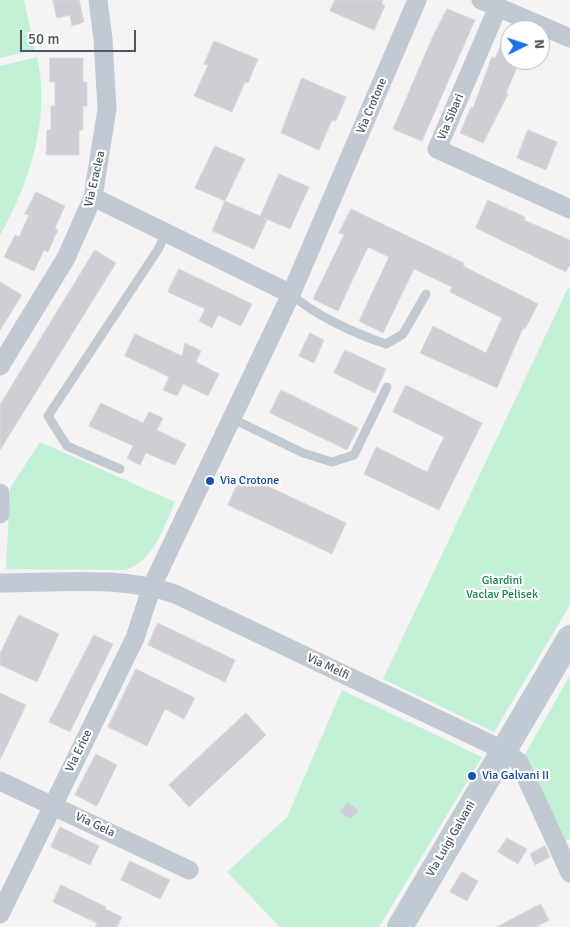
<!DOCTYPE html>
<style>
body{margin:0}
#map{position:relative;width:570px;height:927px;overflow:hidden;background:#f5f3f3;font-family:Signika,sans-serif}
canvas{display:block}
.north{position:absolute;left:500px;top:20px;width:50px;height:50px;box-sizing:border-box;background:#fff;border:1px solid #b7bbc0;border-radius:50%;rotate:86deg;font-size:14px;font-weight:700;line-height:20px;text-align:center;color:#4a5661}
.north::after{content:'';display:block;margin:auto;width:18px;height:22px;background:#1a73e8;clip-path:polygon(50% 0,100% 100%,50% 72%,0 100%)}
.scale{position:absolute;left:20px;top:30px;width:116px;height:22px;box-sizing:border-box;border:2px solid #4a5661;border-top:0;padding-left:6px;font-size:15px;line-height:18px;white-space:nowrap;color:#4a5661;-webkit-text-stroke:4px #fff;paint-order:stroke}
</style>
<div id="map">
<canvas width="570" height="927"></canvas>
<div class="north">N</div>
<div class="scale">50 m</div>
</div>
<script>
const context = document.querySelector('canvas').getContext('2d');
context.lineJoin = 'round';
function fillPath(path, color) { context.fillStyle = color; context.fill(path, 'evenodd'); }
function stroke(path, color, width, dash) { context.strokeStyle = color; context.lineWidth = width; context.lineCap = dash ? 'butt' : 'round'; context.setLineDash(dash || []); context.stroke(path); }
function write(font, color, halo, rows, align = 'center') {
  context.font = font + ' Signika,sans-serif'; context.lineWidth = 4.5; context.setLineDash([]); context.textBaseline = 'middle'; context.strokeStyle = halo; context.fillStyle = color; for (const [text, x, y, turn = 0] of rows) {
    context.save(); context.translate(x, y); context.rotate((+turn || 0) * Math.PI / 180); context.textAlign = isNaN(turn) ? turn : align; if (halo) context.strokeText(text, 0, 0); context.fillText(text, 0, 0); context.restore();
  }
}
const green = new Path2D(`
 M0,0H24L35,50L0,58Z
 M37,57C51,118 30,182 0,235V66Z
 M568,288L570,289V605L494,732L383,679Z
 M40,442L175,502C163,528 155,559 126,570L6,569L10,488Z
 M570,675V839L564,842L524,756Z
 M342,690L482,757L379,927H280L227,872L287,817Z`);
const building = new Path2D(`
 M53,0H79L84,22L72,26L70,15L57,18Z
 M335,0H383L382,4L385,6L374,30L330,11Z
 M447,9L475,20L422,141L393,129L433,36Z
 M510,25V60H520L506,93L508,94L483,143L460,133L471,107L473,108L492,57L495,58Z
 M214,41L258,59L248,83L245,82L232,112L194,96L208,65L204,64Z
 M50,58H83V82H87V106H83V130H79V155H46L47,130H51V106H55V82H50Z
 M302,78L346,97L336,121L332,120L319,150L281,133Z
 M528,130L557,142L546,170L517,158Z
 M215,146L245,159L225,201L195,188Z
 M279,174L309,187L290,229L264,218L267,220L254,249L212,231L225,201L260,216Z
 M36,192L65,206L55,228L58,230L55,236L48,252L44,250L34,271L4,257L15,235L19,237L29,215L25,214Z
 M488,200L525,217L524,220L570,240V264L566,272L476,228Z
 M351,209L464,263L463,266L538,304L525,329L523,328L497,388L420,353L433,326L486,353L502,318L450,292L452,287L414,269L383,333L359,321L389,257L368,247L338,311L313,299L344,235L339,233Z
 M95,250L116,263L0,450V405Z
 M179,269L252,304L241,326L218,315L212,328L199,321L205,309L168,292Z
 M0,282L22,295L0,330Z
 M310,333L324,340L314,363L299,356Z
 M135,334L182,356L185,343L201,351L196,362L219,374L208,396L183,384L177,396L163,390L169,377L125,356Z
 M345,350L386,369L375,393L334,373Z
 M406,385L482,423L439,510L364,474L376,447L427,472L444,437L393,412Z
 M281,390L358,428L347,450L270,413Z
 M101,403L143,423L149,412L163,418L157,430L186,444L175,465L146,453L140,465L127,458L133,446L89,426Z
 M242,474L346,523L332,554L228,505Z
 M19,615L59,634L37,682L0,665V654Z
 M158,623L235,660L225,682L148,645Z
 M94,635L113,644L70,732L49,722Z
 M136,669L195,698L184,719L165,709L147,746L108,727Z
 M0,693L26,705L0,760Z
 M246,713L266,735L189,807L169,785Z
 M96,754L117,765L97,806L75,795Z
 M348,802L359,811L350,819L340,812Z
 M60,827L99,846L90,865L51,847Z
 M507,838L527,849L518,864L498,852Z
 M545,846L550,857L535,865L530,854Z
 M130,861L170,880L160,899L121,880Z
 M462,872L478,881L467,901L450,892Z
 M61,885L106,907L105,909L122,917L117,927H95L97,923L53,902Z
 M541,904L549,920L536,927H497Z`);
const lane = new Path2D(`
 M291,294C314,315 356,334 386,344L403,334L426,294
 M231,418L303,453L332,462L354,455L387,387
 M120,469L67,446L48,416L159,248L165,234`);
const street = new Path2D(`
 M481,0L570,38
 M498,7L437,149L570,209
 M93,197L291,294
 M0,366L66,258L93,197L107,109L103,39L98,0
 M0,493V514
 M0,583C57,583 120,575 175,594L503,750L519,762L570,873
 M0,781L189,870
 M0,914L135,638L152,586L291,294L417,0`);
const secondary = new Path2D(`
 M400,927L570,638`);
const markers = [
 [210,481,5,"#1a4fb4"],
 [472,776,5,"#1a4fb4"]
];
const streetNames = [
 ["Via Crotone",372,106,-67],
 ["Via Sibari",451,117,-67],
 ["Via Eraclea",95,179,-77],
 ["Via Melfi",328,667,25],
 ["Via Erice",79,751,-64],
 ["Via Gela",95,825,25],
 ["Via Luigi Galvani",451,839,-60]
];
const transitNames = [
 ["Via Crotone",220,481],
 ["Via Galvani II",482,776]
];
const parkNames = [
 ["Giardini",502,581],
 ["Vaclav Pelisek",502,595]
];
fillPath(green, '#c3f1d5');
fillPath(building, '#cdcfd5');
stroke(building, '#d7d9de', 1);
stroke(lane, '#c1cad2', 9);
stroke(street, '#c1cad2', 19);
stroke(secondary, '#c1cbd6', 26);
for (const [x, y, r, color] of markers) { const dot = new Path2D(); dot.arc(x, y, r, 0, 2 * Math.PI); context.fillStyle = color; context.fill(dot); stroke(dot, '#fff', 2); }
write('12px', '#4a5661', '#fff', streetNames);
write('12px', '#164399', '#fff', transitNames, 'left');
write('12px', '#17864f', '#fff', parkNames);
</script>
